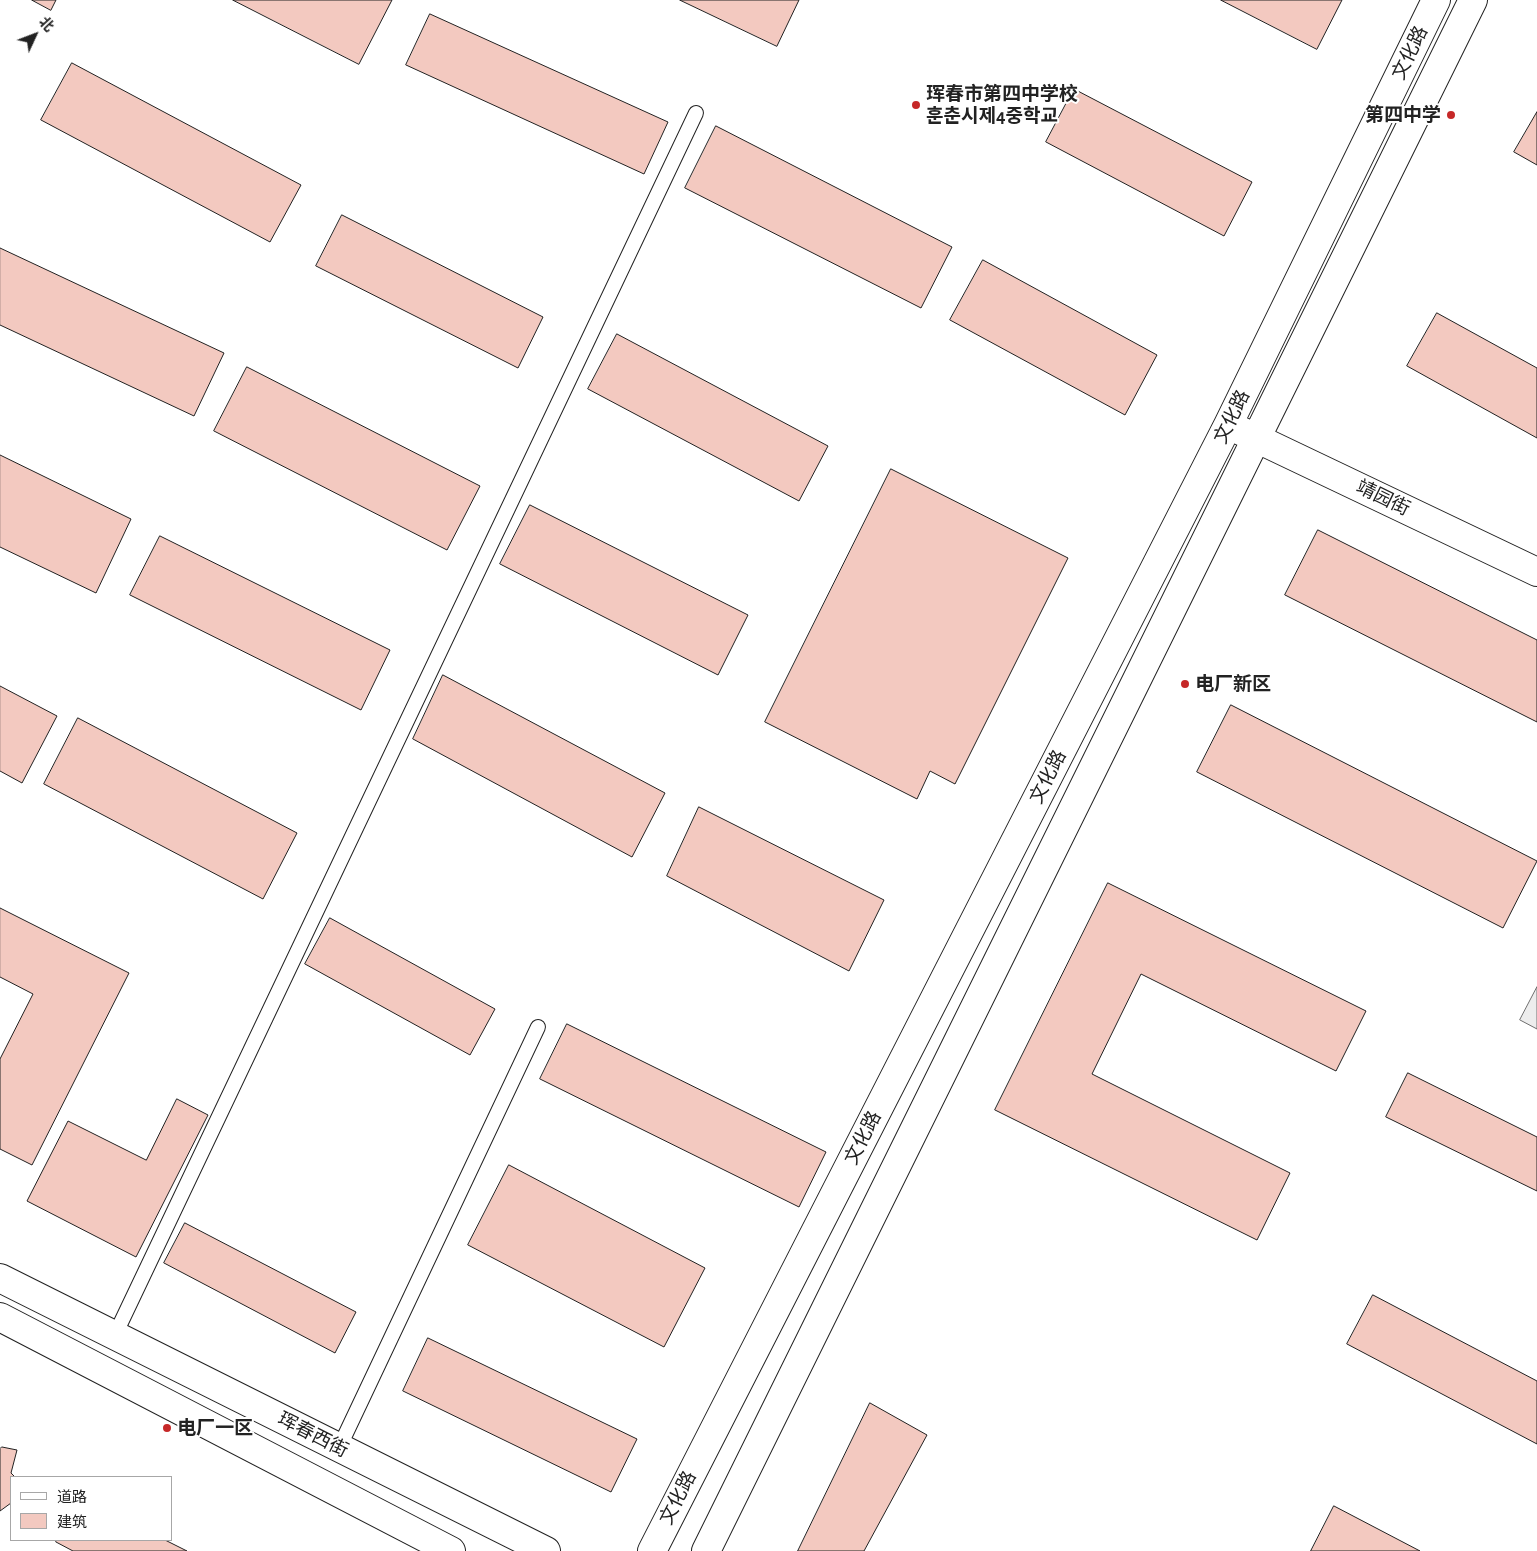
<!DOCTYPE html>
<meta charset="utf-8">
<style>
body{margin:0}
#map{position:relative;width:1537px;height:1551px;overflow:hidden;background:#fff;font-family:"Alegreya Sans","Noto Sans SC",sans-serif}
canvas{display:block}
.legend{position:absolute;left:10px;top:1476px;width:162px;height:65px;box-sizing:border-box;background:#fff;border:1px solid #a7a7a7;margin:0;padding:6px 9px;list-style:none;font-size:15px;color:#222}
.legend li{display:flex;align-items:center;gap:10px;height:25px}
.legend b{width:25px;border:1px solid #a7a7a7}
.north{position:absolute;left:10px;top:10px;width:50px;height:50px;-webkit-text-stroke:4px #fff;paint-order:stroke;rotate:47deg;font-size:14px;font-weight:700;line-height:20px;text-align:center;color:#222}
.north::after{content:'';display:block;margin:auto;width:18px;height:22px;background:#222;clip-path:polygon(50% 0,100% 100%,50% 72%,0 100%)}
</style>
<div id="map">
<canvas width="1537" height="1551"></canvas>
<ul class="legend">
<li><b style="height:6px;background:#fff"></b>道路</li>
<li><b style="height:14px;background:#f3c9c0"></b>建筑</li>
</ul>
<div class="north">北</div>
</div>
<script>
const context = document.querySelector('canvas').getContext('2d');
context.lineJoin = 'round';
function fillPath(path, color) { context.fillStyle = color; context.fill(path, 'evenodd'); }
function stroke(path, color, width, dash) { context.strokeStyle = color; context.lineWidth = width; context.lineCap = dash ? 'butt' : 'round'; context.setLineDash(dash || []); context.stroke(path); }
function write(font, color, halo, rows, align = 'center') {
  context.font = font + ' "Alegreya Sans","Noto Sans SC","Noto Sans KR",sans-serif'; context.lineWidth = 4; context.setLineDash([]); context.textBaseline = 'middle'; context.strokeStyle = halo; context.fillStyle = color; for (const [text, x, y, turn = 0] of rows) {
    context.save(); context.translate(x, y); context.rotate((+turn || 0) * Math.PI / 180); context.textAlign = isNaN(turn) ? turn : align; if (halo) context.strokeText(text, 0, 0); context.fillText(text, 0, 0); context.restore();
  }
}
const parking = new Path2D(`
 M1537,987V1029L1520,1020Z`);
const building = new Path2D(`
 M32,0H56L51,10Z
 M233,0H392L359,64Z
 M680,0H799L777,46Z
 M1221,0H1342L1317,49Z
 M430,14L668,122L644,174L406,65Z
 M72,63L301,185L270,242L41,120Z
 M1074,89L1252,182L1224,236L1046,142Z
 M1537,112V165L1514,152Z
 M716,126L952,247L921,308L685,188Z
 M342,215L543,317L518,368L316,266Z
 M0,248L224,353L194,416L0,325Z
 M983,260L1157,355L1125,415L950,320Z
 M1437,313L1537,368V438L1407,366Z
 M617,334L828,446L799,501L588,389Z
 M247,367L480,486L447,550L214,431Z
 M0,455L131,519L96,593L0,547Z
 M891,469L1068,558L955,784L930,771L917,799L765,722Z
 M530,505L748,615L718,675L500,564Z
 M1318,530L1537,640V722L1285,595Z
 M160,536L390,650L361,710L130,595Z
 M443,675L665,793L632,857L413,739Z
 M0,686L57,716L22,783L0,771Z
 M1231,705L1537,861L1503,928L1197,772Z
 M78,718L297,833L263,899L44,784Z
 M699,807L884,900L849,971L667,876Z
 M1108,883L1366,1011L1336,1071L1141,974L1092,1074L1290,1173L1257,1240L995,1110Z
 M0,908L129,973L32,1165L0,1149V1059L33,994L0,977Z
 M330,918L495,1009L470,1055L305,964Z
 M567,1024L826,1152L799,1207L540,1079Z
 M1408,1073L1537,1137V1191L1386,1117Z
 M177,1099L208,1115L136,1257L27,1201L68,1121L146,1160Z
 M509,1165L705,1268L664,1347L468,1245Z
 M185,1223L356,1312L335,1353L164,1263Z
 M1373,1295L1537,1381V1444L1347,1344Z
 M428,1338L637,1439L611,1492L403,1391Z
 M870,1403L927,1435L864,1551H798Z
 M2,1447L17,1450L11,1473L15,1477H11V1503L0,1511V1449Z
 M1334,1506L1420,1551H1311Z
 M57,1540H165L187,1551H73L56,1542Z`);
const lane = new Path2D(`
 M115,1335L696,113
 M339,1448L538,1027`);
const secondary = new Path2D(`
 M1241,431L1537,572
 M652,1551L1228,425L1436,0
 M706,1551L1473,0`);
const primary = new Path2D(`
 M0,1278L546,1551
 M0,1317L451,1551`);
const markers = [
 [916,105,5,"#c62828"],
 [1451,115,5,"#c62828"],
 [1185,684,5,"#c62828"],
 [167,1428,5,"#c62828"]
];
const streetNames = [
 ["文化路",1410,53,-64],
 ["文化路",1232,417,-64],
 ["靖园街",1383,498,26],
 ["文化路",1048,777,-63],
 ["文化路",863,1138,-63],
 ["珲春西街",313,1435,27],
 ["文化路",678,1498,-63]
];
const poiNames = [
 ["珲春市第四中学校",926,94],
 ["훈춘시제4중학교",926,116],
 ["第四中学",1441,115,"right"],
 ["电厂新区",1195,684],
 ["电厂一区",177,1428]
];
fillPath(parking, '#ededed');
stroke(parking, '#6f6f6f', 1);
fillPath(building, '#f3c9c0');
stroke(building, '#222', 1);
stroke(lane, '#222', 16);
stroke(secondary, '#222', 30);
stroke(primary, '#222', 30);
stroke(lane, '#fff', 14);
stroke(secondary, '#fff', 28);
stroke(primary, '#fff', 28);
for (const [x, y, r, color] of markers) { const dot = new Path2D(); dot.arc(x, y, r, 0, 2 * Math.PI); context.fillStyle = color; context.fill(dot); stroke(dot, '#fff', 2); }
write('19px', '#222', '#fff', streetNames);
write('bold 19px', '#222', '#fff', poiNames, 'left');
</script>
